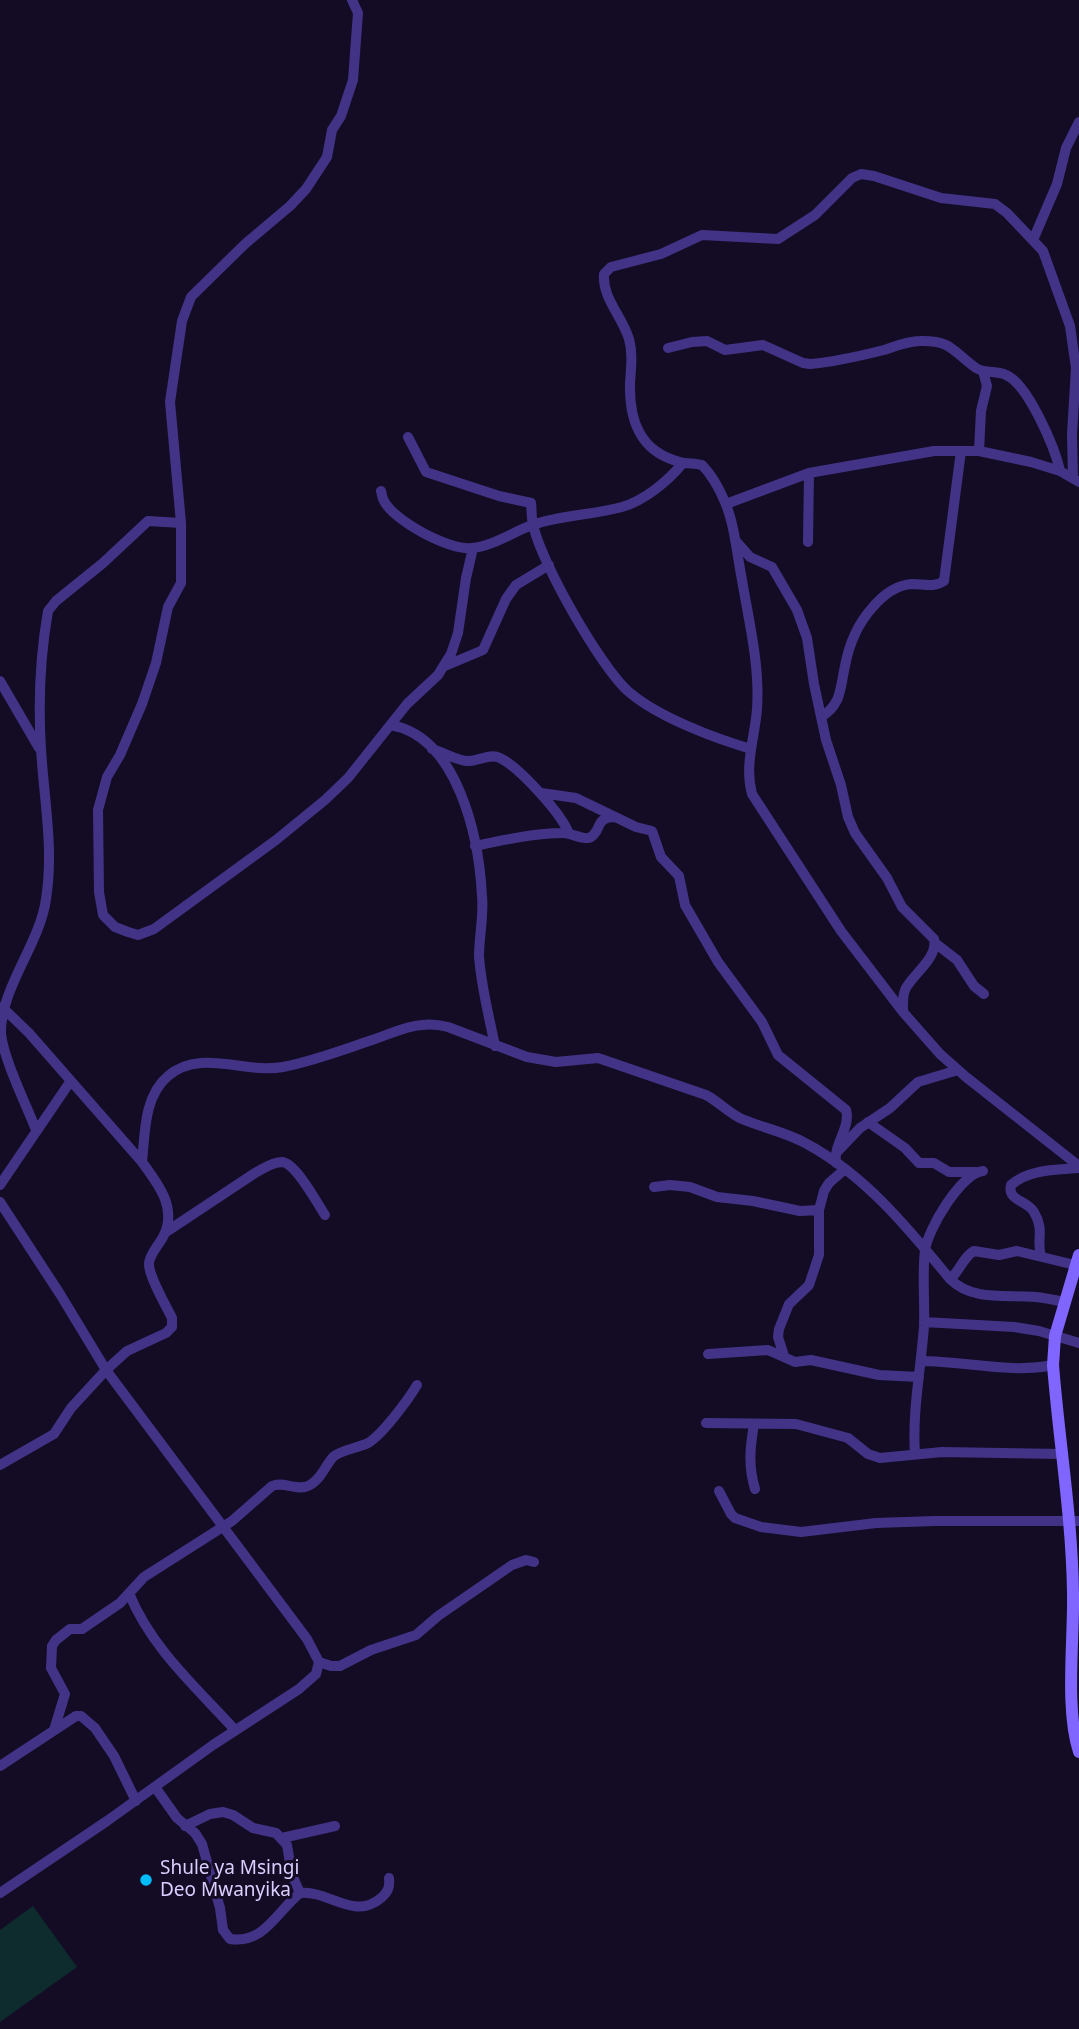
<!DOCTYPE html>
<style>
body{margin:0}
canvas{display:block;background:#130c24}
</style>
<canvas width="1079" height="2029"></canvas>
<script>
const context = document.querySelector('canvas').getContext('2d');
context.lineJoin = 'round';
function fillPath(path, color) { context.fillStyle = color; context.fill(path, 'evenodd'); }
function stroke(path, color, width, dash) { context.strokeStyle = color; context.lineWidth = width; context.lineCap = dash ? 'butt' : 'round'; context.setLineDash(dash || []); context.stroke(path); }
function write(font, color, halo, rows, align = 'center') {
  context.font = font + ' "Noto Sans",sans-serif'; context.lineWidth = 6; context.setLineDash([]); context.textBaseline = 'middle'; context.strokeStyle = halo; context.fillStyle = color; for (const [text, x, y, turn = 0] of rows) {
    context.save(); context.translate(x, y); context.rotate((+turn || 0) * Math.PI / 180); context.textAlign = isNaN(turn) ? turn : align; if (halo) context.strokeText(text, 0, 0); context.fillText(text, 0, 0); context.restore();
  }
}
const green = new Path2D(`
 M33,1906L77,1967L0,2022V1930Z`);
const street = new Path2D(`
 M352,0L358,13L353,80L341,116L332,130L327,157L306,189L290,206L245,244L198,290L191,297L182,321L170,402L181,523V583L168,607L156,663L142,704L120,755L107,777L98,810L99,892L103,915L115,927L128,932L138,935L154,929L276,840L325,800L348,778L407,704L438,675L451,654L458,633L466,578L473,548
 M1033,240L1057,184L1066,148L1079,122
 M668,348L692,342L707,341L725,350L763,345L803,363L810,364C835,362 860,356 884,350C896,346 908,341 920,341C952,340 953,352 976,368C985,374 997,370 1006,375C1028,384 1055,448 1060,471
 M408,437L426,472L499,496L531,503C532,510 531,517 533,524C540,561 601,668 629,692C658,717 714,738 751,749
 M979,451L981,411L987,386L983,371
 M1073,478L1072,434L1076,368L1070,326L1043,251L1007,213L995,204L941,198L874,176L861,174L852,178L815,215L778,239L702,235L661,254L611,267L604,274C602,298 622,316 629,339C633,353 631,368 630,383C629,421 640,452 680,462C687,464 695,463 702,465C712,475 719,488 725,502C735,526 737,555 742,580C749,622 760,666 757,709C755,737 744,765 752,794L841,931L903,1012L940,1054L966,1077L1079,1166
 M381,491C382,494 382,498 384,501C394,521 450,551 472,548C493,546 513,532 532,525C561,515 593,515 622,507C645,500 668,481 683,463
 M726,504L809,473L934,451H979L1031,462L1060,471L1079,482
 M735,540L750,557L772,567L797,610L807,638L814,684L826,740L841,785L848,817L855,833L887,878L902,907L934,939C938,958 914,973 906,988C902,995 903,1003 903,1011
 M808,542L809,473
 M445,666L483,650L506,599L516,585L549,565
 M0,681L39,748
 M821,717C842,704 840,688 845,666C849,644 857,625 872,608C882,596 896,585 912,584C924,584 934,588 944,581L961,451
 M390,725C458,736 479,838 482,896C484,916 479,936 479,956C481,986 489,1016 495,1046
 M432,749C443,752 458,761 468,761C479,761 490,753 500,758C519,767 562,814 569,834
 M541,793L576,798L636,827L652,831L661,857L679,876L685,905L718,962L762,1022L778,1055L846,1110C851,1128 833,1144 836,1163
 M475,846C503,840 535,833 564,833C571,833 585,841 591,837C602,830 595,817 615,817
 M935,943L957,960L974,986L984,994
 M868,1122L905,1148L919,1163H934L949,1172H975
 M36,1130C26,1104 4,1060 1,1034C0,988 40,944 46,899C54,849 44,800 41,749C38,702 40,657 48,611L56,601L103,563L148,521L181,523
 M837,1152L860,1128L890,1108L918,1082L958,1070
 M142,1162C145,1133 144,1096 168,1076C200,1048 245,1074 283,1067C314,1061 345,1049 375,1039C390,1034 406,1026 422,1025C431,1024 440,1025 448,1027L527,1057L556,1062L598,1058L706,1095C719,1102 729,1113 742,1119C763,1128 786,1132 807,1144C866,1176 908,1228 950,1279C973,1302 1007,1294 1036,1297C1045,1298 1055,1300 1064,1302
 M0,1185L70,1082
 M654,1187L670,1185L690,1187L717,1197L753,1201L800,1211L819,1210
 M0,1202L60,1294L106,1370L71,1408L54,1434L0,1465
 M166,1232L255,1173C263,1169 272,1162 282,1162C296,1163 317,1203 325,1215
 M1041,1256C1036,1240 1045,1231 1034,1212C1027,1200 1007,1201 1011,1185C1029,1169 1056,1170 1079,1168
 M950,1279C960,1271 963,1257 974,1251L999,1255L1017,1251L1075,1265
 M924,1322L1014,1327L1039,1331L1079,1343
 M708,1354L768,1350L795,1362L811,1360L879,1375L919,1377
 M784,1356L778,1337L779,1329L789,1304L809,1285L819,1255V1210L824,1191L829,1183L844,1170
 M921,1361C965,1361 1010,1374 1053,1365
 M706,1423L796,1424L848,1438L868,1454L880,1458L942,1452L1061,1454
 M754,1424C750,1448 748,1465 755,1489
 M915,1454C912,1412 921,1368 924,1326C925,1301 922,1275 925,1250C928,1229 961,1173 983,1171
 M719,1491L731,1514L735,1518L761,1527L801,1532L876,1523L935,1521H1079
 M129,1593C151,1648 197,1688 235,1730
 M319,1662L331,1666H340L371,1650L416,1635L438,1616L512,1565L526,1560L534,1562
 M54,1730L65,1694L51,1668L52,1646L56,1640L70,1629H82L120,1603L144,1577L232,1521L272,1486C284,1481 297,1491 308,1486C320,1481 325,1466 333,1457C341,1450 358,1448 368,1443C382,1435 408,1400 417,1385
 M0,1766L76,1716H81L95,1728L114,1756L136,1801
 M155,1787L177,1818L195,1833L202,1844L220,1908L223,1930L230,1939C265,1944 277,1911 300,1893C329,1890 354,1921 381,1898C388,1892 390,1887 389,1878
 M185,1826L210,1814L223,1812L233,1815L253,1828L276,1833L287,1845L292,1875L300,1893
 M282,1838L335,1826
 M0,1893L107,1821L213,1745L299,1689L316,1674L319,1662L307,1639L106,1370L127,1351L166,1333L172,1327V1318C166,1306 148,1275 149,1263C150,1253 160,1244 164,1235C177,1207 158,1184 142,1162L29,1033L2,1007`);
const secondary = new Path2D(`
 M1079,1255L1055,1336L1053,1365C1059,1441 1072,1517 1073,1593C1074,1640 1065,1709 1079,1752`);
const markers = [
 [146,1880,7,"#00bdfa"]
];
const poiNames = [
 ["Shule ya Msingi",160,1869],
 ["Deo Mwanyika",160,1891]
];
fillPath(green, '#0e2b2e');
stroke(street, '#423387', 10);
stroke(secondary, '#8066ff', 12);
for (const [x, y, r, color] of markers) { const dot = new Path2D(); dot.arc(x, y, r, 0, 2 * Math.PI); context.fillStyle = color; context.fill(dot); stroke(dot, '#130c24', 2.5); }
write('19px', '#dbcfff', '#130c24', poiNames, 'left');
</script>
